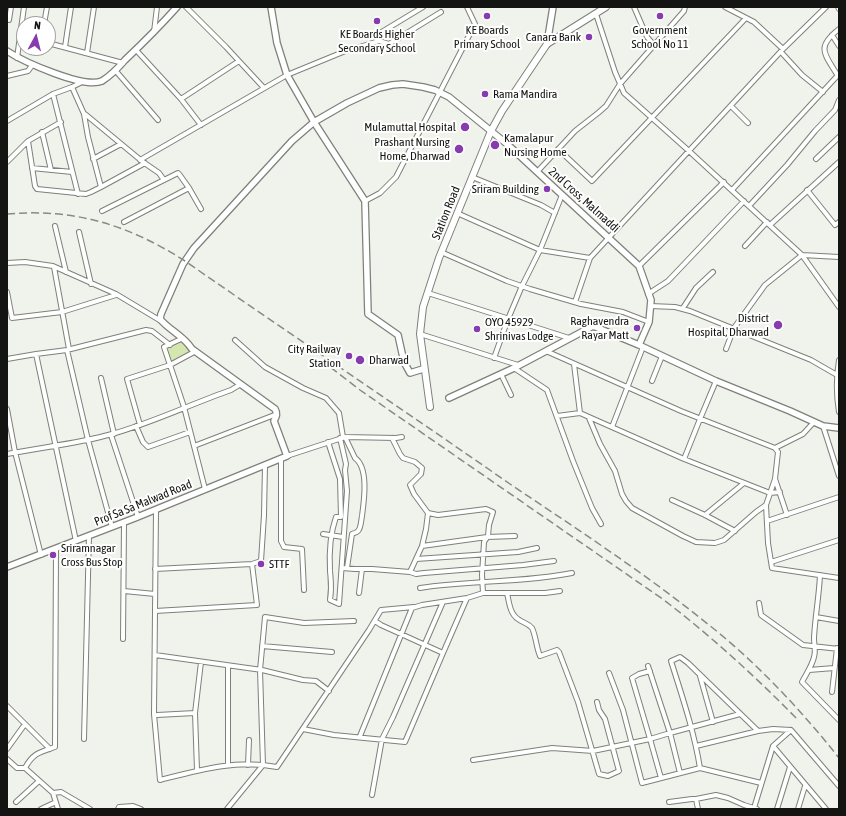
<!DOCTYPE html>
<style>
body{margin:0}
#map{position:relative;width:846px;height:816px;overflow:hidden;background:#f0f3ec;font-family:"Asap Condensed",sans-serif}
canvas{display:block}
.frame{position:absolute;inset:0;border:8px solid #141512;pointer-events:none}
.north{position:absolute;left:16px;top:16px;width:40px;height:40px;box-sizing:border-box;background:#fff;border:1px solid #a1a1a0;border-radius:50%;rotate:7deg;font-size:11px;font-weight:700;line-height:16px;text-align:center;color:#141512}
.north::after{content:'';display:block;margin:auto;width:14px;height:18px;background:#863cae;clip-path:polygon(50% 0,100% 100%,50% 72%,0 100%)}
</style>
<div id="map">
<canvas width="846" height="816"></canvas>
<div class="frame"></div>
<div class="north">N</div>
</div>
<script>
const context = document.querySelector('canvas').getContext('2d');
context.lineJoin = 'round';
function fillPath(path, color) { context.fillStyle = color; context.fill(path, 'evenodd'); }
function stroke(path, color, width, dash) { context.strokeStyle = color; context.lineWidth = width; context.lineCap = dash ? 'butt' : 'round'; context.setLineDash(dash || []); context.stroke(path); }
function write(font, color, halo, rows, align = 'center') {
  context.font = font + ' "Asap Condensed",sans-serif'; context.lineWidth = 4; context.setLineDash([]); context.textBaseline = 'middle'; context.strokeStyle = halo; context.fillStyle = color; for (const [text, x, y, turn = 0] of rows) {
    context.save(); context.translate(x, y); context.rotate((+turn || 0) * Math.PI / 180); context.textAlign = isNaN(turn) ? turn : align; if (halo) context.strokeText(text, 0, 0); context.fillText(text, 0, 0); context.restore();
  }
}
const green = new Path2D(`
 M184,338L196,351L170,365L164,347Z`);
const minor = new Path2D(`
 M186,7L226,47L264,88
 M634,7L647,37L654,45
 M725,7L754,22L783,49
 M838,7L839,9
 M596,14L615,72L624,93L689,151L802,255L839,307
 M9,20L11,7
 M44,24L47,7
 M154,32L157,7
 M380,33L423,7
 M832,35L839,46
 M48,43L123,63
 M65,47L71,7
 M136,50L181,99L201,125
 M781,52L802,75L823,92
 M87,53L94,7
 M17,58L24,7
 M115,70L158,120
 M7,76L28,71L33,64
 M838,76C825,54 815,48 839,29
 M72,87L84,114L88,137L101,187L145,163
 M53,94L78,194
 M181,99L239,61
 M731,106L748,123
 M85,114L143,162L159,173L164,180
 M7,121L53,94L72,87L82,82
 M42,132L51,170
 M28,141L61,122
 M558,149L592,181L746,18
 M93,159L121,144
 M816,159L839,137
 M140,160L287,75L343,52L379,41L389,44L441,12
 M7,162L28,141L35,186L37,189L86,194L91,192L101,187
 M32,168L72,172
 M537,172L575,131L598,113L606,106L620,84L684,11L685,7
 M472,177L541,205L555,213
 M189,188L201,209
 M732,190L839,74
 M807,190L835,225L839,222
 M365,201L380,193L396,177L475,24L467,7
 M749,206L787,165L815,131L835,110L839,100
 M102,211L178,173L179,174L189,188L124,222
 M457,213L540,250L590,258
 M770,225L839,162
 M55,226L66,272
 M79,232L91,284
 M745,246L767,222
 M441,252L507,281L530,289L581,304L623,312L649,322
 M7,263L25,262L53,266L116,294L161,321
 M639,266L724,182
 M54,267L69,349
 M7,292L12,318L62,312L116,295
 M428,293L569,338
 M648,294L668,281L744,201
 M575,302L590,258L783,49L826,7
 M650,306L675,307L690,311L811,360L837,375
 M683,308L696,288L713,272
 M420,334L518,365
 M183,338L164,347L184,407L205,489
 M235,340L265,367L303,388L326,398L339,413L343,437
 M726,349L734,328L765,285L802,255L839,257
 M67,350L88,440L112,527
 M546,351L681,411L775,448L778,452L775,479L787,515
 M36,354L67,350L146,330L152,331L170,345
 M494,358L508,319L522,286L540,250L562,195
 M7,359L36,354L76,541
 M839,360C836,378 836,394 839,412
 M574,364L580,413
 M514,368L547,390L573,461L592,508L601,524
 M501,374L511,395
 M101,378L114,434
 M652,381L662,356
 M7,409L15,452L41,555
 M557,416L580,413L684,459L770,493L780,492
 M589,418L600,444L615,471L622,494L626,501L632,508L683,536L696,542L715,543L724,540L756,512L766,505
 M140,425L127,379L170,365L196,351
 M136,426L143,442L148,447L190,432
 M823,426L839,476
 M612,427L643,347
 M111,435L138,517
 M345,437L355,458C369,468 364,501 362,516C361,521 361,528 358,531C356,533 354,533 352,534L347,568
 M328,442L340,479L341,517H336C330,534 329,553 330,571C331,583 332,587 330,600L339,604L347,491L345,470L346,464L340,438
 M194,446L277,414
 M775,448L803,434L814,422
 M7,454C42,447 77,444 112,434C152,423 191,404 231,390L241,384
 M287,456L345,437L396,438L402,437
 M281,458V541L284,547L302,549L304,590
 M684,459L700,419L716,381
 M775,479L766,505L768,543L772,568L839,578
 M672,500L705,515L735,531
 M156,510L154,714L160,780C199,770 237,759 277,767L369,630L381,610L414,607L412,608L422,605L467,598L483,593H545L560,591
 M428,513L438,515L486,509L493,512L489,525L488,536L484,542L482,575L483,593
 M705,515L744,483
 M767,521L839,497
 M323,534L343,537
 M422,546L487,537L515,536
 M56,549L55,747C40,752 33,753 25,768L53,793L58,809
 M416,559L518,552L537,548
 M771,562L839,540
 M252,564L261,561L264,515L265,465
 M342,568L355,569H372L410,572L422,546L426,529L428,513L414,494L410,485L421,474L422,468L415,462L403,458L400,454L392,438
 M410,572L416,574L424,573L523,565L554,561
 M820,575C819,597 815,617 814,638C814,645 816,650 814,657C812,666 806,674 802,682L839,720
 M420,588C470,580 523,583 572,573
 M124,591L155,594
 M359,593L362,569
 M507,593C509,602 510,614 518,619C523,623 528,623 532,628C536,636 536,647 540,656L557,650L559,652L578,702L599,774L608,776L619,771L605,719L599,710L597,702
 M759,603L761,615L803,645L839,649
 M155,611L257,605L252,564L155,569
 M816,617L839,621
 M375,621L381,625L443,653L467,598
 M123,639L124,523
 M262,646L332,652
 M155,655L262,670L303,680L316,681L329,691
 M228,666V765
 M648,666L670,733L740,714
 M809,670L834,668
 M609,673L623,710L642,783L700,768C694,731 682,696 671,661L680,657L688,663L758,731L773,729L791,730L839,786
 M700,676L713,722
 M832,692L837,648
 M7,706L50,749
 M157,715L195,713
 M303,729L334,735L405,742L443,653
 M360,736L412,608
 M84,739L89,536
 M696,746L758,731
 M773,746L826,809
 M7,749L25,724
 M7,759L17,768H25
 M473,760L552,748L593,751L650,739L632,678L639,674L650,671
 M248,765L249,740
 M700,768L761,783
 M197,770L195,713L201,662
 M661,778L650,739L670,733L680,773
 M53,793L61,792L90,809
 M372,795L382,739L393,717L443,602
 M696,799L698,809
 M16,802L39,781
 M669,802L692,799H696L716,795L728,798L744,805L757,809
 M754,808L773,746L791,730
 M41,809L56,802
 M118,809L119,807L133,806L141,809
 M227,809L263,765L260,670L265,617L304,623L354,621
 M777,809L790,767
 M798,809L805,786`);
const tertiary = new Path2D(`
 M271,7L277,43L287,75L314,122L365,201L368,314L398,335L404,362L410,373L423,369
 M547,44L553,7
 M7,51C24,62 84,89 102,81C110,76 119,67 125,60C143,43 160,26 177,7
 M449,398L514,368L593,326L639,345
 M7,567L135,518L287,456L274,421C276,417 278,414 275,409L192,349C183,335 170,331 160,319L161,314L183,264L194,248L292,141L314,122L347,103L379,88L392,85L403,84L423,87L435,90L449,97L507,144L639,266L651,300L649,322L639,345L716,381L790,411L823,426L839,428`);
const secondary = new Path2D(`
 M430,407L420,334L423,307L439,258L491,131L502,111L547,44L606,7`);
const rail = new Path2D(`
 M7,214C74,208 129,225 185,261C293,336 402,409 510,484C577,529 646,574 709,625C756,662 802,711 839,758
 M321,360L360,390L664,600C712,637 756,677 798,720`);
const markers = [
 [487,16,4,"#863cae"],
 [660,16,4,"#863cae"],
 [377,21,4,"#863cae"],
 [589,37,4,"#863cae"],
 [485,94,4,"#863cae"],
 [465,127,5,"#863cae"],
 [495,145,5,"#863cae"],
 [459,149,5,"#863cae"],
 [547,189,4,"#863cae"],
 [778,325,5,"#863cae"],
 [637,328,4,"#863cae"],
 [477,329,4,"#863cae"],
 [349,356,4,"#863cae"],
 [360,360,5,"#863cae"],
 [53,555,4,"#863cae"],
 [261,564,4,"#863cae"]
];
const poiNames = [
 ["KE Boards",487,30,"center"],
 ["Primary School",487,44,"center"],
 ["Government",660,30,"center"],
 ["School No 11",660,44,"center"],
 ["KE Boards Higher",377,34,"center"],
 ["Secondary School",377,48,"center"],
 ["Canara Bank",581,37],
 ["Rama Mandira",493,94,"left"],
 ["Mulamuttal Hospital",456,127],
 ["Kamalapur",504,138,"left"],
 ["Nursing Home",504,152,"left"],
 ["Prashant Nursing",450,142],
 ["Home, Dharwad",450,156],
 ["Sriram Building",539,189],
 ["District",769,318],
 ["Hospital, Dharwad",769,332],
 ["Raghavendra",629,321],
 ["Rayar Matt",629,335],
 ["OYO 45929",485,322,"left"],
 ["Shrinivas Lodge",485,336,"left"],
 ["City Railway",341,349],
 ["Station",341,363],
 ["Dharwad",369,360,"left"],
 ["Sriramnagar",61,548,"left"],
 ["Cross Bus Stop",61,562,"left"],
 ["STTF",269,564,"left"]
];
const streetNames = [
 ["2nd Cross, Malmaddi",584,200,42],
 ["Station Road",446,213,-68],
 ["Prof Sa Sa Malwad Road",143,503,-22]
];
fillPath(green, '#d5e6b1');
stroke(minor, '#7e8079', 6);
stroke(tertiary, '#7e8079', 8);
stroke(secondary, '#7e8079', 8);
stroke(minor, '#fff', 4);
stroke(tertiary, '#fff', 5.5);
stroke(secondary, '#fff', 6);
stroke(rail, '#888a85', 1.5, [8, 4]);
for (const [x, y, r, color] of markers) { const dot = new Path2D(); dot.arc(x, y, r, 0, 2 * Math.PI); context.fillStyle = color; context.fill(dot); stroke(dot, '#fff', 1.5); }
write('12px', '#141512', '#fff', poiNames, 'right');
write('12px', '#141512', '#fff', streetNames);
</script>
